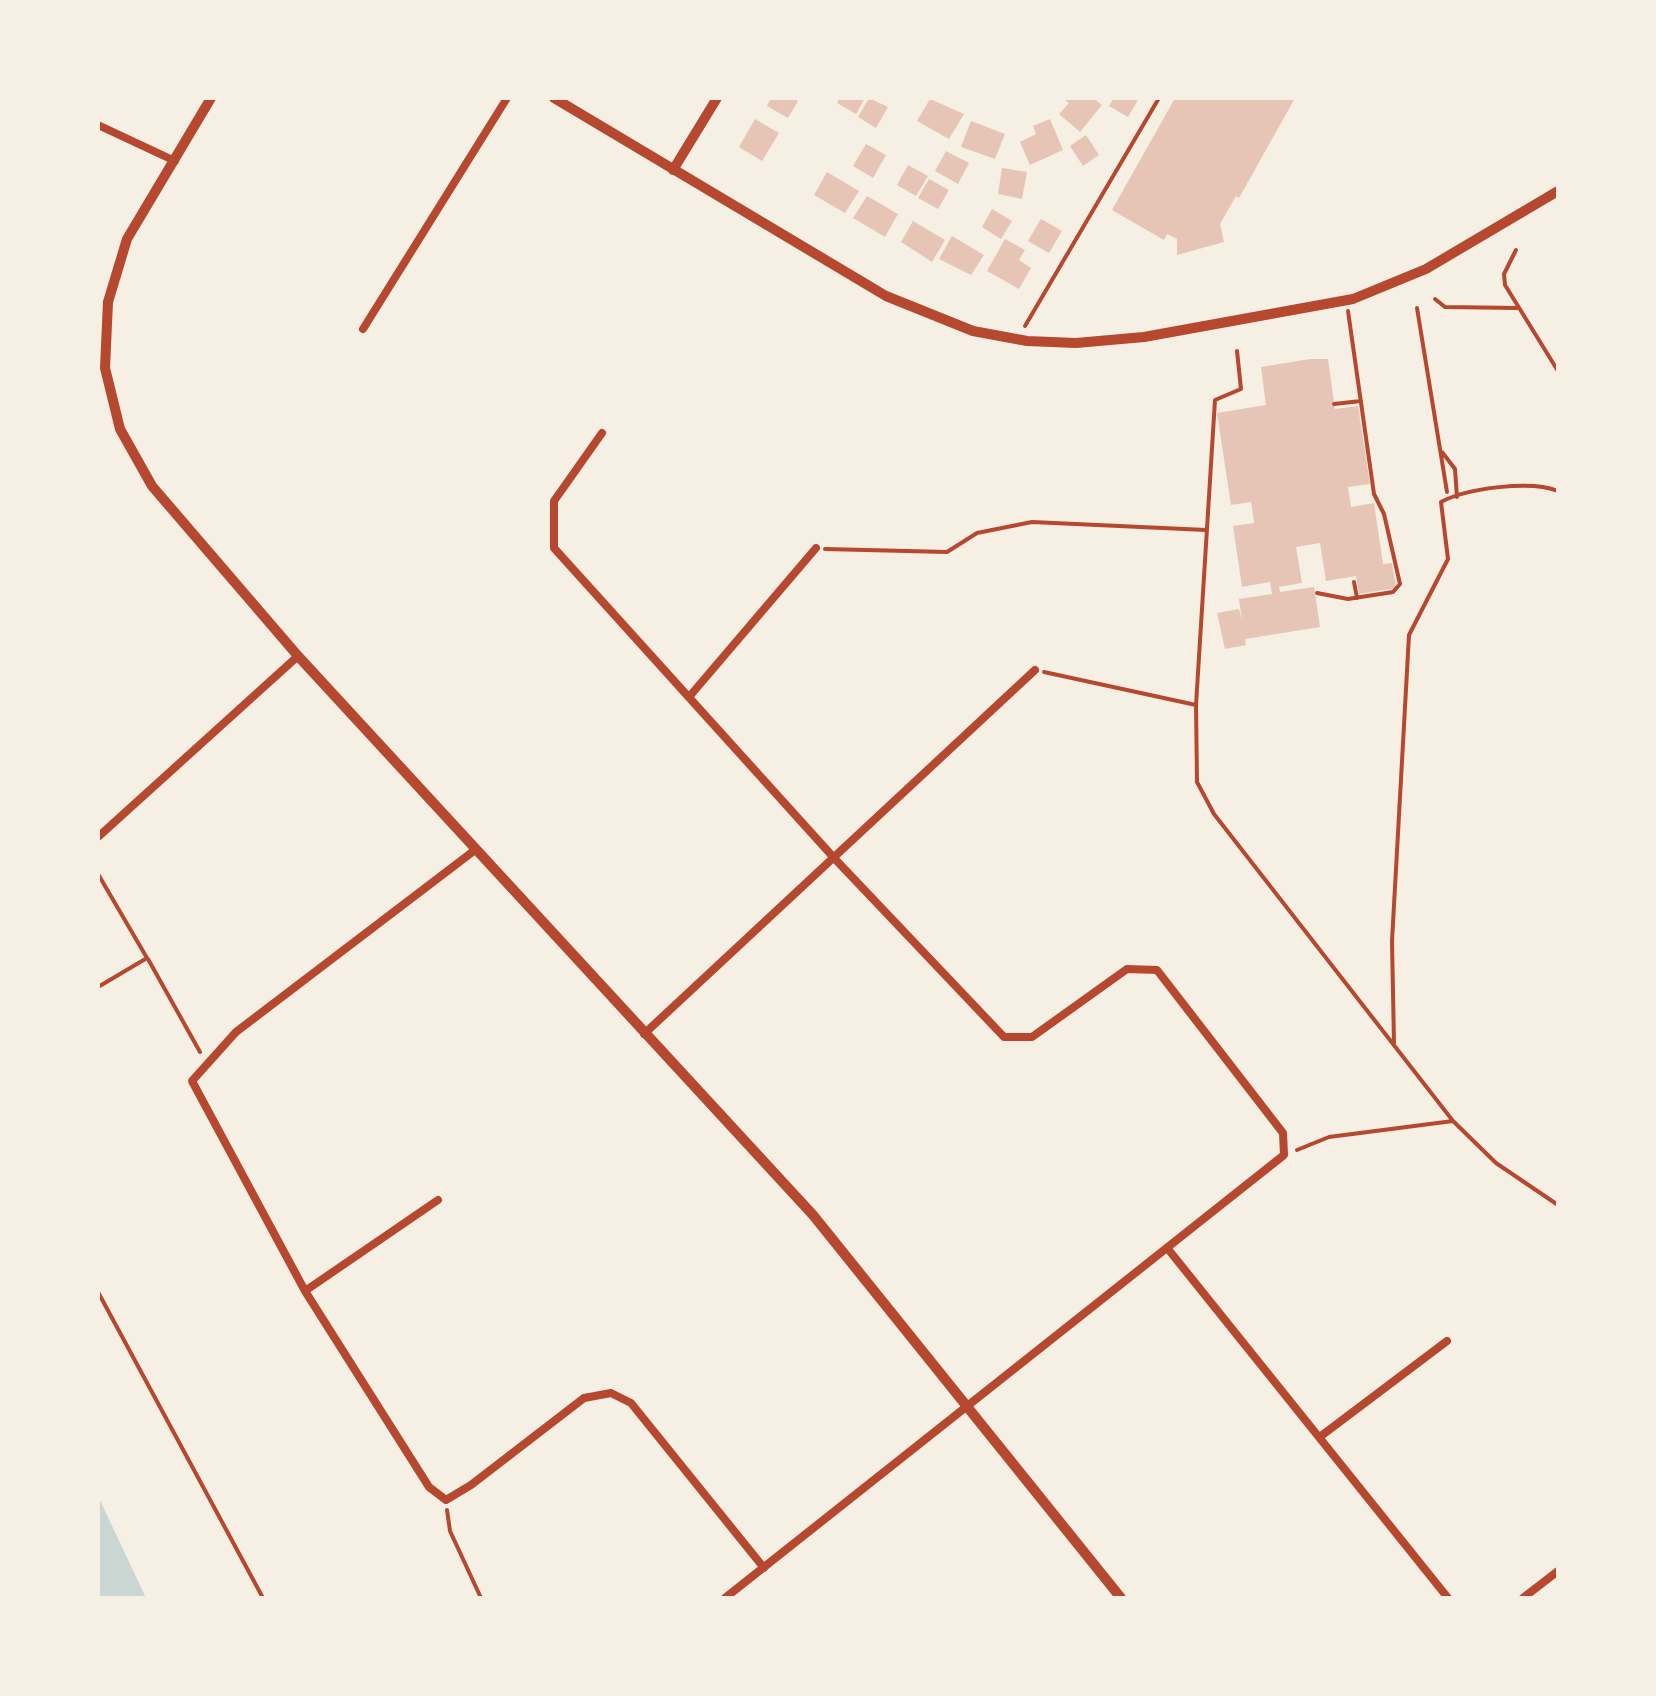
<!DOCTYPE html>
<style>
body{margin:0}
#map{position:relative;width:1656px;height:1696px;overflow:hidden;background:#f6efe4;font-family:"Space Grotesk",sans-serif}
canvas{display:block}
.frame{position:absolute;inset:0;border:100px solid #f6efe4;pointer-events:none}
</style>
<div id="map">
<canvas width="1656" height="1696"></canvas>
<div class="frame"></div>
</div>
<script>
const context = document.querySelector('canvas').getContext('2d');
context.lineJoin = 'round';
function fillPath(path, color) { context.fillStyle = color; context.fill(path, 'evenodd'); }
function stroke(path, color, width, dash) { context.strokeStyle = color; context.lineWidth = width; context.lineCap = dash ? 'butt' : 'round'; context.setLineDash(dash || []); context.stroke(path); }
const water = new Path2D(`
 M98,1496L146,1598H98Z`);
const building = new Path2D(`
 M771,98H791L798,101L788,118L767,106Z
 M840,98H865L856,114L837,103Z
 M869,98L888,107L876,128L858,117Z
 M1067,98H1093L1102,105L1080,132L1059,114L1069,103L1065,100Z
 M1114,98H1139L1128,117L1109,106Z
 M1175,98H1295L1239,198L1236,196L1220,224L1224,242L1177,255V239L1167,234L1164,240L1112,210Z
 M930,99L964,114L949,139L917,121Z
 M755,119L779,133L762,161L739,147Z
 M1050,119L1063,150L1030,165L1020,142L1036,134L1033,126Z
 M971,121L1005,134L995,159L961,147Z
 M1086,135L1099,155L1083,166L1070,146Z
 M866,144L886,155L873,178L853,166Z
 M946,151L969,163L958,184L935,171Z
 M908,165L928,176L916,196L897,185Z
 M1002,168L1027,172L1022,199L998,194Z
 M827,172L859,191L845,213L814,195Z
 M929,179L949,190L938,209L918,198Z
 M867,196L898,214L885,237L853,218Z
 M992,209L1012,221L1001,239L982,227Z
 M1041,219L1062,231L1049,253L1028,241Z
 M913,221L945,240L932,262L901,242Z
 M952,236L984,255L971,275L939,259Z
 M1005,239L1025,250L1019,260L1031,268L1019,289L987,271Z
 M1310,359H1328L1335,409L1358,406L1370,484L1348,487L1351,507L1374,503L1383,564L1392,563L1396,588L1359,594L1356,576L1326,581L1320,543L1296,547L1302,583L1279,587L1280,592L1314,587L1320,627L1245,639L1246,645L1225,649L1217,613L1239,609L1242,621L1239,599L1272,594L1270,582L1242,587L1233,526L1254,523L1253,515L1251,502L1231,505L1217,413L1266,405L1261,367Z`);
const path = new Path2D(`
 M1516,250L1504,274L1505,285L1558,371
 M1435,299L1445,307L1517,308
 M1417,308L1447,492
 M1025,326L1159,98
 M1237,351L1241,389L1215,400L1196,705L1197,782L1214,814L1453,1121L1496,1163L1558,1205
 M1334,404L1361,401
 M1442,452L1455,469L1457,497
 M825,549L947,552L977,533L1032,522L1206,530
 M1354,582L1357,598
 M1317,593L1348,599L1393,592L1400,584L1384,514L1374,494L1348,311
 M1044,672L1196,705
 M98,874L147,958L98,987
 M148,959L200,1052
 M1394,1043L1392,941L1409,635L1448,559L1441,502C1467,488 1531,480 1558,491
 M1297,1150L1329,1137L1453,1121
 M98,1292L263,1598
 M447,1510L450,1531L481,1598`);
const minor = new Path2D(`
 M98,125L175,161
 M363,329L507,98
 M602,433L554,501V548L835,859L1004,1037H1032L1127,969L1157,970L1283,1133L1284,1155L725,1598
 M689,697L816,548
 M98,837L298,656
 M475,850L236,1032L192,1081L305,1291L429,1487L446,1500L471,1485L584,1398L611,1393L631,1403L764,1568
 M644,1034L1035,670
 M1168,1249L1448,1598
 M305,1291L438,1200
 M1321,1436L1447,1341
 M1523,1598L1558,1571`);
const tertiary = new Path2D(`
 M211,98L127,239L108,302L105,368L120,429L152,486L298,656L813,1215L1121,1598
 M554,98L886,296L973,331L1027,341L1076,343L1144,337L1353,299L1426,269L1558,191
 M673,170L717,98`);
fillPath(water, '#c9d6d2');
fillPath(building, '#e6c5b7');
stroke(path, '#b5482f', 4);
stroke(minor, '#b5482f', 8);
stroke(tertiary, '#b5482f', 10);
</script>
